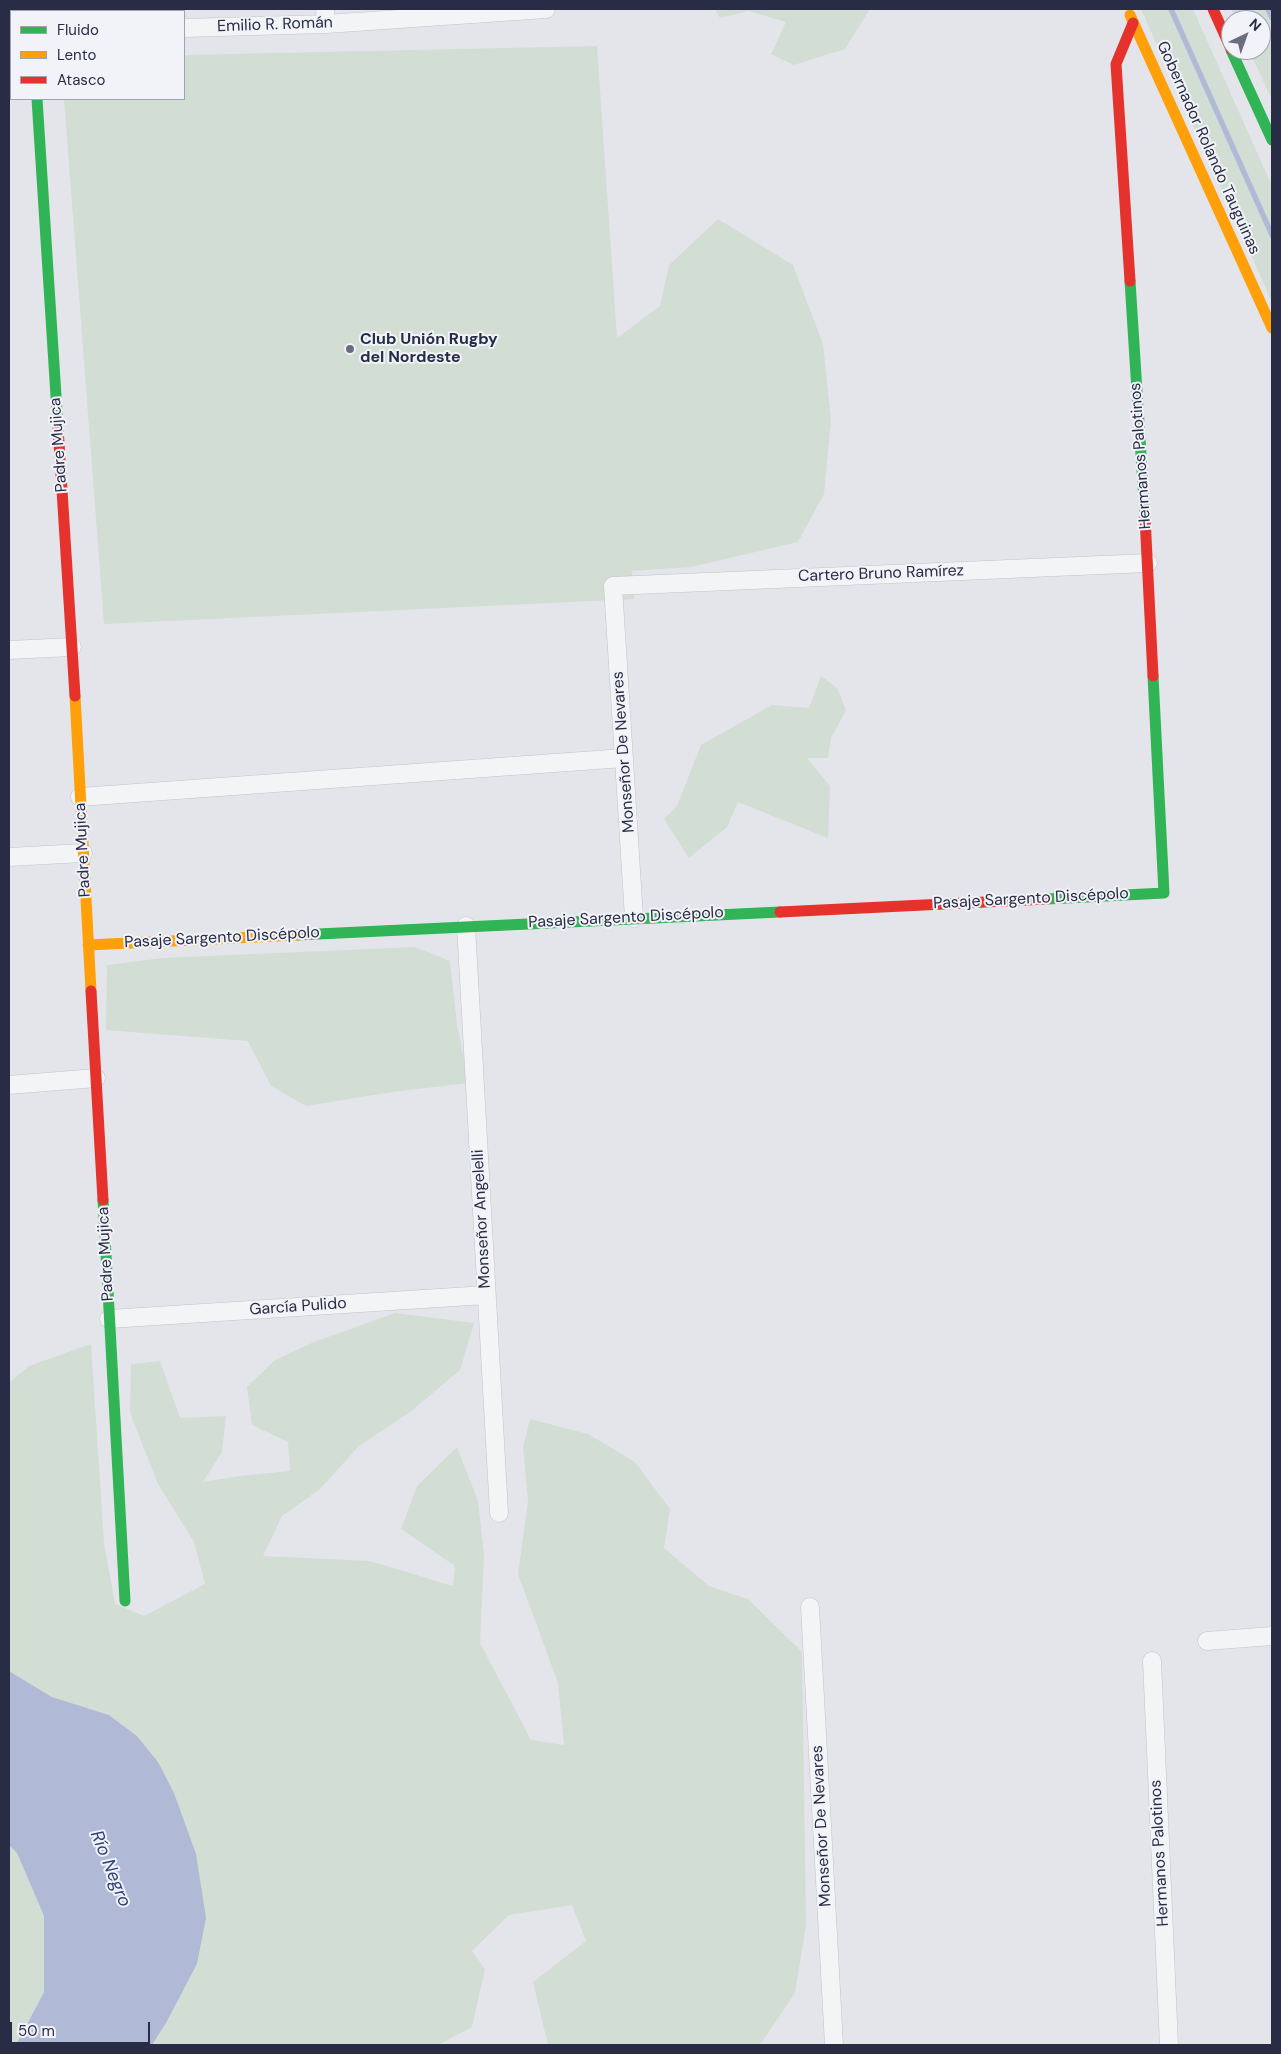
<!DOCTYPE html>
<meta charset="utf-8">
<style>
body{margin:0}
#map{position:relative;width:1281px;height:2054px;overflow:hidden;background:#e4e5ea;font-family:"DM Sans",sans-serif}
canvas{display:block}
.frame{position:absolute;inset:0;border:10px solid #282c45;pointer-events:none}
.legend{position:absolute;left:10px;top:10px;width:175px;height:90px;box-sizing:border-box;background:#f2f3f8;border:1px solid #a1a3b0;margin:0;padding:6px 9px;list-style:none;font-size:15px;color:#282c45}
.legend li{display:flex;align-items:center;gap:10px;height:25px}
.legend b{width:25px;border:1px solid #a1a3b0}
.north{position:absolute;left:1221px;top:10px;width:50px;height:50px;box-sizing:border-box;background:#f2f3f8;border:1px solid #a1a3b0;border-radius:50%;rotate:42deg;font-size:14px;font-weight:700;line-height:20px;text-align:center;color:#282c45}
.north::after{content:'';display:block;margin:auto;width:18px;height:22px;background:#6a6d7f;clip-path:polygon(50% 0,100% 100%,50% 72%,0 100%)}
.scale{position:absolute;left:10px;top:2022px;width:140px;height:22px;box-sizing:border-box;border:2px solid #282c45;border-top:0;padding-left:6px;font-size:15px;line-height:18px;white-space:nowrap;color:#282c45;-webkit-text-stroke:4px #f2f3f8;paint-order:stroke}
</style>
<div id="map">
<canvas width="1281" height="2054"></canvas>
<div class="frame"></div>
<ul class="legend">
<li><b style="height:6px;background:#30b455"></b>Fluido</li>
<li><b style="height:6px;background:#ff9f0a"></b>Lento</li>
<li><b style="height:6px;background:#e5322d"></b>Atasco</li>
</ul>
<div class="north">N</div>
<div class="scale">50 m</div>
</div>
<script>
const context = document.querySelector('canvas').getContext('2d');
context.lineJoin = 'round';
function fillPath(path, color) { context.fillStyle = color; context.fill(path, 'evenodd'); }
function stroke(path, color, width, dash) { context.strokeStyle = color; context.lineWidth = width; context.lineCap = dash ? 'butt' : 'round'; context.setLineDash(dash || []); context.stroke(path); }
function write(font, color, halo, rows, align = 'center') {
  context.font = font + ' "DM Sans",sans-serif'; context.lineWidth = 4; context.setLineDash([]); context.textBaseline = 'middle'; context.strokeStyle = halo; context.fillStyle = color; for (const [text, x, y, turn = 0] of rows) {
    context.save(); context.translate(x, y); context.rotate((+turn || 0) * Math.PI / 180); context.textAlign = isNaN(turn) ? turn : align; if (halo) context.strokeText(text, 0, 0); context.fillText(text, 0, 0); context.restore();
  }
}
const green = new Path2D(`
 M715,9H870L845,49L794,65L771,54L786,22L749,11L720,18Z
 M1141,9H1193L1272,186V302Z
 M1231,9H1266L1272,23V100L1249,50H1261V20H1236Z
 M597,46L617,338L660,306L669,265L718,219L793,265L823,344L831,420L824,494L798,542L691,567L632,571L634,599L104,624L64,99H184V55Z
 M821,676L837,688L846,710L831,738L828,758H807L830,786L828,838L738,802L727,827L689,858L664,819L677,806L701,745L772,705L809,708Z
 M415,947L450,961L457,1025L469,1083L392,1092L306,1106L271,1086L248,1041L106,1030L107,965L163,958Z
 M395,1313L474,1323L460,1370L410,1412L359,1446L320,1489L282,1516L263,1556L370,1561L453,1586L455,1566L401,1529L417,1486L457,1447L478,1501L484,1554L480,1643L531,1740L564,1745L558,1683L518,1574L528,1501L523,1447L530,1419L588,1434L635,1462L670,1509L664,1548L709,1586L748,1599L802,1652L806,1925L795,1993L760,2045H548L533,1982L586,1941L572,1905L509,1915L472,1951L485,1969L472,2027L438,2045H152L166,2023L197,1964L158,1762L137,1736L109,1715L52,1697L9,1671V1383L29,1366L91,1344L104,1543L115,1604L144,1616L205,1584L194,1542L158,1484L130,1413L131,1364L160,1361L180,1418L226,1416L222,1452L203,1482L240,1476L290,1471L288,1442L252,1425L247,1387L275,1360L314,1342Z
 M9,1845L17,1853L44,1916V1992L16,2045H9Z`);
const water = new Path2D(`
 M9,1671L52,1697L109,1715L137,1736L158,1762L174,1793L196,1854L206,1918L197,1964L166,2023L152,2045H16L44,1992V1916L17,1853L9,1845Z`);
const stream = new Path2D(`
 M1171,9L1272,235
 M1268,9L1272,18`);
const street = new Path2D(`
 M32,9V11
 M325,9L326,24
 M184,28L326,24L546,9
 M9,34H11
 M9,650L72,647
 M80,797L624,758
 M9,857L83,853
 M634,918L613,586L1148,563
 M466,926L499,1513
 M9,1085L96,1078
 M109,1319L486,1295
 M810,1607L834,2045
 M1207,1641L1272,1636
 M1152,1661L1169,2045`);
const fast = new Path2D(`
 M1231,50L1272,140
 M37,99L58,427
 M1130,281L1145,517
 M1047,899L1164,893L1153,676
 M297,935L780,912
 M103,1200L125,1601`);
const slow = new Path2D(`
 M1130,15L1272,328
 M75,696L91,991
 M88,945L297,935`);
const jam = new Path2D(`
 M1213,9L1231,49
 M1130,281L1116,64L1133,23
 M58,427L75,696
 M1145,517L1153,676
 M780,912L1047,899
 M91,991L103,1200`);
const markers = [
 [350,349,5,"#6a6d7f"]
];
const streetNames = [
 ["Emilio R. Román",275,25,-2],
 ["Gobernador Rolando Tauguinas",1208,148,66],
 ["Padre Mujica",59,445,-94],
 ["Hermanos Palotinos",1141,456,-94],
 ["Cartero Bruno Ramírez",881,574,-2],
 ["Monseñor De Nevares",624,752,-94],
 ["Padre Mujica",83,850,-93],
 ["Pasaje Sargento Discépolo",1031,899,-3],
 ["Pasaje Sargento Discépolo",626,918,-3],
 ["Pasaje Sargento Discépolo",222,938,-3],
 ["Monseñor Angelelli",482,1219,-93],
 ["Padre Mujica",106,1254,-93],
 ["García Pulido",298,1307,-4],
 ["Monseñor De Nevares",822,1826,-93],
 ["Hermanos Palotinos",1160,1853,-93]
];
const poiNames = [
 ["Club Unión Rugby",360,340],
 ["del Nordeste",360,358]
];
const waterNames = [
 ["Río Negro",110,1869,68]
];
fillPath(green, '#d2ddd4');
fillPath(water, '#b0bad7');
stroke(stream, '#b0bad7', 5.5);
stroke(street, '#c2c3c8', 19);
stroke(street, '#f3f4f6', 18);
stroke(fast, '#30b455', 11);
stroke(slow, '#ff9f0a', 11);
stroke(jam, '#e5322d', 11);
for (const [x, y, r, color] of markers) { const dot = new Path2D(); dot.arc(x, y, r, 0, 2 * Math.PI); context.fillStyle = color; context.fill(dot); stroke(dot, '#f2f3f8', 2); }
write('16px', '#282c45', '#f2f3f8', streetNames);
write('bold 16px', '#282c45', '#f2f3f8', poiNames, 'left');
write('italic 18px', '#2d417e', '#f2f3f8', waterNames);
</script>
